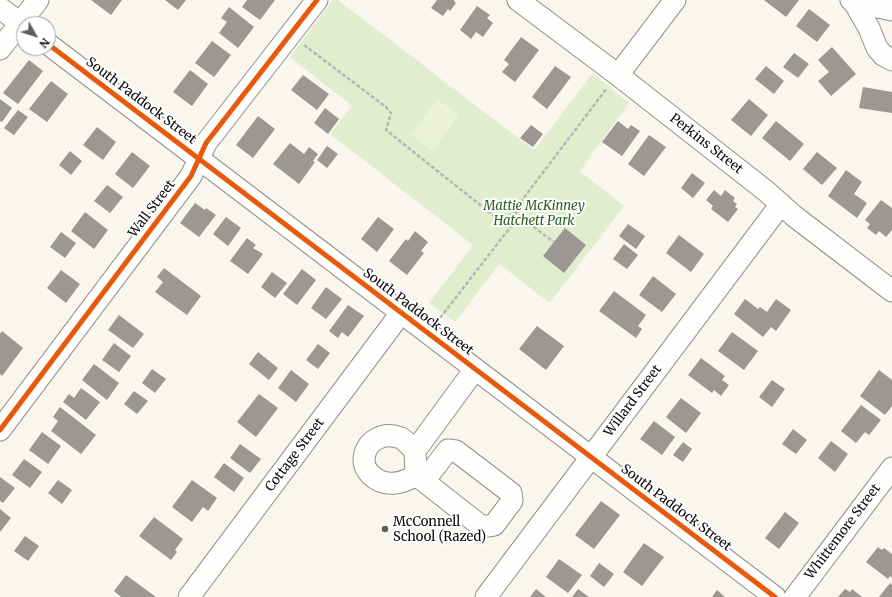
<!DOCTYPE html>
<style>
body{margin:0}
#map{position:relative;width:892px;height:597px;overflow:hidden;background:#f9f6ed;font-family:Merriweather,serif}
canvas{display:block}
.north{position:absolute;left:16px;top:16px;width:40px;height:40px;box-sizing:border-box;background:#fff;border:1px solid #9d9d9d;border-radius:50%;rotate:129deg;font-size:11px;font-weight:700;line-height:16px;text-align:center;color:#0a0a0a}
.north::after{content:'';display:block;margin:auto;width:14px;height:18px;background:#5e5d59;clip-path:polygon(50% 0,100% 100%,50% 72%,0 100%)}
</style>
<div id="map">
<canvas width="892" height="597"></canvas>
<div class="north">N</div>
</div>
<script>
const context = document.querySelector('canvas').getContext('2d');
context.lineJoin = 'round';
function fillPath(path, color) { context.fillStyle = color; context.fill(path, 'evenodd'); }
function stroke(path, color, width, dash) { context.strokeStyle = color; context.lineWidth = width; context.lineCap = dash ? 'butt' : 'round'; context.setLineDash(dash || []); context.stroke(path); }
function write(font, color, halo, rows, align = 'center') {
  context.font = font + ' Merriweather,serif'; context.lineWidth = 4; context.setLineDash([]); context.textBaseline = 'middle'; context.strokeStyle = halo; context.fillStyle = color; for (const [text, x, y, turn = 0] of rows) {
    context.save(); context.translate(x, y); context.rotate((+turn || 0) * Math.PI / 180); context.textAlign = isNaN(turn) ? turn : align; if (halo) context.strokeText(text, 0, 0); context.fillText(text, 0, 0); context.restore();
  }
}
const green = new Path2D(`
 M333,0H338L534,150L593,73L629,103L580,171L624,206L550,303L499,264L455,322L429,303L473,245L330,134L352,106L290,57Z`);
const pitch = new Path2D(`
 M437,99L459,115L433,151L411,135Z`);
const building = new Path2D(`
 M91,0H122L111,15Z
 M165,0H186L178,10Z
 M247,0H275L260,20L242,7Z
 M437,0H454V1L456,3L450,11L448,9L443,16L431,8Z
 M764,0H799L786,17Z
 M477,6L490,15L487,18L493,23L483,37L476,32L471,39L460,30Z
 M229,7L254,27L238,48L219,33L227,22L221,18Z
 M809,9L830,25L817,42L796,26Z
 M521,37L539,50L515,82L502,72L509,64L504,60Z
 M212,41L231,55L214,77L195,63Z
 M832,47L856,74L831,96L818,81L829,72L818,60Z
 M794,53L809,64L798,78L783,67Z
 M29,60L43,71L18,104L3,93Z
 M555,66L571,77L547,109L532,97Z
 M766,66L784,81L774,94L755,79Z
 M190,70L208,84L192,106L173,92Z
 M303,75L329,94L317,110L291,90Z
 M51,81L68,94L47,122L29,109Z
 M863,87L892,92V113L859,108Z
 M0,99L12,108L2,122L0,121Z
 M749,99L768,115L751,136L731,120Z
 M325,108L339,119L328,134L314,123Z
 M18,110L28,117L14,135L4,128Z
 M258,116L275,129L253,158L236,145Z
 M618,121L628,129L631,125L640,131L622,156L602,142Z
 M776,121L804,144L790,161L762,138Z
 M531,125L543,134L533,147L520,138Z
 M97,127L116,142L103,160L83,145Z
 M649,135L666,147L644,176L628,164Z
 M290,143L304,154L309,147L318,154L313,161L315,162L299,184L273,164Z
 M327,146L338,154L327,168L317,160Z
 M70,151L82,161L71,175L59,165Z
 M132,152L150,166L133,188L115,174Z
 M817,152L837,168L822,185L803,169Z
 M846,170L862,182L854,194L867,203L857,218L828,196Z
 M692,173L705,183L693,198L681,188Z
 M107,185L123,197L110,213L94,201Z
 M714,190L721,196L725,190L735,198L733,201L737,204L735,207L738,209L728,222L711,209L713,206L706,200Z
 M881,200L892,208V230L886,237L879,231L876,235L867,228L870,224L865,220Z
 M195,203L205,210L206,208L216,215L199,237L180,223Z
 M85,212L108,230L94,249L71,231Z
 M226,217L241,228L228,246L213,234Z
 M378,217L394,229L377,252L361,239Z
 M628,224L645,236L636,249L619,236Z
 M565,228L586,245L564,273L543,256Z
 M415,231L428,242L421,251L424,253L407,275L389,261L406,239L408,241Z
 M61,232L76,243L65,258L50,247Z
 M679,235L704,254L691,272L666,253Z
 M247,238L256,245L253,248L263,254L248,274L230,261Z
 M624,244L638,255L627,269L613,259Z
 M164,268L201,296L187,315L155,292L163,282L157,277Z
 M302,269L316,280L297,305L283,294Z
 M61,270L80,284L66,303L47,288Z
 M272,272L287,283L275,298L261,287Z
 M653,276L676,294L662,312L639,295Z
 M326,287L342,299L326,319L311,308Z
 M614,291L646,315L638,326L642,329L636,338L599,311Z
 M745,299L758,309L760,307L767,312L776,299L791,310L776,331L771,327L763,337L734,314Z
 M348,305L364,316L348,337L342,332L338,338L329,331Z
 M119,315L144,334L133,348L108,330Z
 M537,326L564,346L546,370L519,349Z
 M2,331L23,348L2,376L0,374V334Z
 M732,332L758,351L744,370L718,351Z
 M114,343L131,356L119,372L102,360Z
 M318,344L330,353L318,369L306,360Z
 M258,352L278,368L269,380L249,364Z
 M701,358L725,376L722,380L729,385L721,396L714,390L712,393L688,375Z
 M94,364L119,383L107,400L82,380Z
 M152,369L166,379L155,393L142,383Z
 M291,370L309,384L296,402L278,388Z
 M879,370L892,380V406L885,415L860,396Z
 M772,380L785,389L772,407L759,397Z
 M81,388L100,402L86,420L63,402L69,394L74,398Z
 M134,391L148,401L137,414L124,404Z
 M259,394L278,408L256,437L237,422Z
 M681,398L701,413L686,433L666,417Z
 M861,405L881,420L869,435L865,432L856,443L841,431Z
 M60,407L96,435L81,454L51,431L58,421L53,417Z
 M654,421L675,437L662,455L640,439Z
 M793,429L807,440L796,454L782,444Z
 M42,432L61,446L48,464L29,450Z
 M831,441L848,454L835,472L818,458Z
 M683,442L692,449L683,462L673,455Z
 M240,444L261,459L250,473L230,458Z
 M24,459L42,472L30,488L12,475Z
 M224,463L244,478L234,492L214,477Z
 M0,477L15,488L3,503L0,501Z
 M58,480L72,490L62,504L48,493Z
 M192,480L217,498L208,511L203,507L192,522L172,507Z
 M601,501L620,515L594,549L575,535Z
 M0,509L11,518L0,532Z
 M785,512L799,523L779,549L765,538Z
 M154,517L183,539L175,550L177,552L171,560L139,536Z
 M25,536L39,546L28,561L14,551Z
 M644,543L664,557L642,586L623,572Z
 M878,547L882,550L884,548L892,554V578L890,576L888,579L866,562Z
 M559,559L582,575L568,593L546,577Z
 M599,563L614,574L604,587L590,576Z
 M126,575L156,597H121L114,591Z
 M890,583L892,585V597H879Z
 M536,589L546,597H530Z
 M578,589L589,597H572Z
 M845,589L850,592L852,589L862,597H838Z
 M717,590L725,597H712Z`);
const path = new Path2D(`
 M304,45L386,107L391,113L386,130L504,224L607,88
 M519,216L554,242
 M440,318L519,216L514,211`);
const minor = new Path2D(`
 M518,0L618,75L766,191L794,216L892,291
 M851,0L854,2L869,28L877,48L883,55L892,60
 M854,2L892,10
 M0,8L24,26
 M48,44L775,597
 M0,49L38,0
 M618,75L675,0
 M0,430L191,176L206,143L317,0
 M415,451C411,447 406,441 401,438C383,431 364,441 364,461C364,466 368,472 371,475C385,488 402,484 416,475
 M424,481L448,450L456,451L511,493L512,501L494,525L487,526H481L416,475L415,451L475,369
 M189,597L401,313
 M486,597L781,204
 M795,597L892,468`);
const cycleway = new Path2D(`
 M48,44L775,597
 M0,430L191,176L206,143L317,0`);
const markers = [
 [385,529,4,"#5e5d59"]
];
const streetNames = [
 ["South Paddock Street",141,101,37],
 ["Perkins Street",706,144,38],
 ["Wall Street",152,209,-53],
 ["South Paddock Street",418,312,37],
 ["Willard Street",633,401,-53],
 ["Cottage Street",295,455,-53],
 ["South Paddock Street",676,508,37],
 ["Whittemore Street",843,532,-53]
];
const parkNames = [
 ["Mattie McKinney",534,206],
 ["Hatchett Park",534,221]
];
const poiNames = [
 ["McConnell",393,522],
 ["School (Razed)",393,537]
];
fillPath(green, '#e2edce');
fillPath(pitch, '#ebf2d8');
fillPath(building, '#9b9894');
stroke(minor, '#92908c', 23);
stroke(path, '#b7b6b5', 2.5, [4, 2]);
stroke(minor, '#fefefc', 21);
stroke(cycleway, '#e8590c', 5);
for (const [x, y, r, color] of markers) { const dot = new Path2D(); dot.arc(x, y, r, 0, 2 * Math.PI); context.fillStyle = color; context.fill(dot); stroke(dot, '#fff', 1.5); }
write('13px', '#0a0a0a', '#fff', streetNames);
write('italic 13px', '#2c5e1e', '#fff', parkNames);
write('13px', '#0a0a0a', '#fff', poiNames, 'left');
</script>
